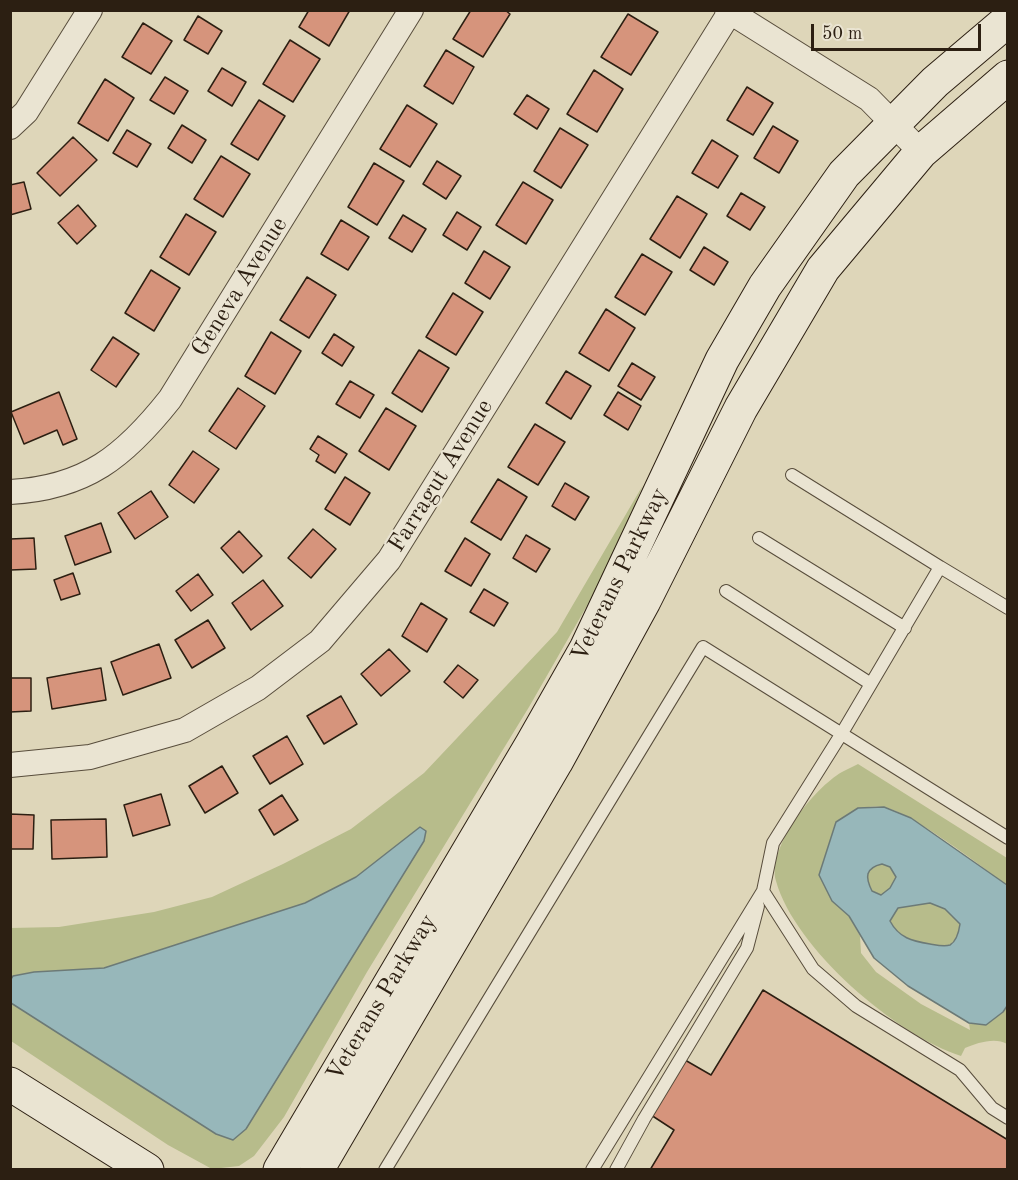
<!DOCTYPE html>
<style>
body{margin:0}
#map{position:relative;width:1018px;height:1180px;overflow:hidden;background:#ded6b9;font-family:"Old Standard TT",serif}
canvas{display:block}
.frame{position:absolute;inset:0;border:12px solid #2c1f12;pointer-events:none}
.scale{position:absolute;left:811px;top:24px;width:170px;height:27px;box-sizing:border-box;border:3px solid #2c1f12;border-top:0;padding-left:8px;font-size:18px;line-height:21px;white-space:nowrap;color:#2c1f12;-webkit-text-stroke:4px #eae4d2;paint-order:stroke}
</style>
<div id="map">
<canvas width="1018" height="1180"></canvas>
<div class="frame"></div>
<div class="scale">50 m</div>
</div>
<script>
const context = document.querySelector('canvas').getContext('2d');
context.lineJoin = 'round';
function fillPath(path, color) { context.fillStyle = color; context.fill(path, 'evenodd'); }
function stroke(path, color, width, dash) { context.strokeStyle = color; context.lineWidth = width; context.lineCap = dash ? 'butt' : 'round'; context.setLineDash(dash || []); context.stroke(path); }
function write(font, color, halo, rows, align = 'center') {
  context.font = font + ' "Old Standard TT",serif'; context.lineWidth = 4.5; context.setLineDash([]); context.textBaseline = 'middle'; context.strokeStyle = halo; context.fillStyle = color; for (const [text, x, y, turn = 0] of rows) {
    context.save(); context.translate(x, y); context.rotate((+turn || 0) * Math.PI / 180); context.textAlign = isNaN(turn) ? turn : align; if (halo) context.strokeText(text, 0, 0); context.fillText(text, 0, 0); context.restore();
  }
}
const green = new Path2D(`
 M643,485L608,569L529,707L367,972L284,1117L254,1156L239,1166L212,1169L168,1145L11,1041L10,928L59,927L154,912L212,897L283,864L351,829L424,773L557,632Z
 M858,764L1007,858V885C982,867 910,811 883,807C865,804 851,813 836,822L819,875L832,901L849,916L860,936L861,953L876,972L921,1004L970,1030L969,1023L986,1025L1003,1012L1007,1006V1044C995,1037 977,1043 965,1048L961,1056C896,1035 795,949 776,881C767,847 814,788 842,772C847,769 853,767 858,764Z
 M882,864L890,867L896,877L890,889L882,895L872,891C865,877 865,868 882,864Z
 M930,903L945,909L960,924C959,932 957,941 949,945C944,947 936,945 930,944C912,941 899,937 890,921L898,908Z`);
const water = new Path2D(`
 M884,807L911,818L1007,885V1006L1003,1012L986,1025L969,1023L908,986L874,958L849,916L832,901L819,875L836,822L858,808ZM882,864L890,867L896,877L890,888L881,895L872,891C865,877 865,868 882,864ZM930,903L945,909L960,924C959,931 957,941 950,945C944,947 936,945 930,944C912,941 899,938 890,921L898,908Z
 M420,827L426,831L424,841L246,1129L233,1140L216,1134L11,1003V979L13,976L34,972L104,968L305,903L356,877Z`);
const building = new Path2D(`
 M309,10H350L329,46L299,27Z
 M471,10H505L510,14L483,57L453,39Z
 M628,14L658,32L631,75L601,57Z
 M198,16L222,31L208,54L184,40Z
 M143,23L172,41L151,74L122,57Z
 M290,40L320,59L293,102L263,84Z
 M446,50L474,67L453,104L424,86Z
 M222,68L246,82L232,106L208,91Z
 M594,70L623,89L597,132L567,114Z
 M165,77L188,91L174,114L150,100Z
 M105,79L134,98L108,141L78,123Z
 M747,87L773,103L753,135L727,120Z
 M527,95L549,109L537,129L514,114Z
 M259,100L285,116L258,160L231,144Z
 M407,105L437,124L410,167L380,149Z
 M182,125L206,140L192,163L168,148Z
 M773,126L798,141L779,173L754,158Z
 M560,128L588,145L561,188L534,171Z
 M127,130L151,144L137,167L113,153Z
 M73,137L97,160L60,196L37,173Z
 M712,140L738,156L718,188L692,173Z
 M221,156L250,174L223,217L194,199Z
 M437,161L461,176L446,199L423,184Z
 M374,163L404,181L377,225L348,207Z
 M24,182L31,209L10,215V185Z
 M523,182L553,200L526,244L496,225Z
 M741,193L765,207L750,230L727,216Z
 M677,196L707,214L680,258L650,239Z
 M78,205L96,226L77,244L58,223Z
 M457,212L481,227L467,250L443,235Z
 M186,214L216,232L189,275L160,257Z
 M403,215L426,229L412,252L389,238Z
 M341,220L369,237L348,270L321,254Z
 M704,247L728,262L714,285L690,270Z
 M484,251L510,267L490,299L465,283Z
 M642,254L672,272L645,315L615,297Z
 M151,270L180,288L154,331L125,313Z
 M307,277L336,295L309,338L280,320Z
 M453,293L483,312L456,355L426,337Z
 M606,309L635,328L609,371L579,353Z
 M271,332L301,351L275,394L245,376Z
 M334,334L354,347L342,366L322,353Z
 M113,337L139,354L116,387L91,370Z
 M419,350L449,368L422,412L392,393Z
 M632,363L655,377L641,400L618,386Z
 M566,371L591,386L571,419L546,403Z
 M350,381L374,395L360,418L336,404Z
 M238,388L265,406L236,449L209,431Z
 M59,392L77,439L63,445L57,430L24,444L11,412Z
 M618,392L641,406L628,430L604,415Z
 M386,408L416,426L389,470L359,451Z
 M535,424L565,442L538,485L508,467Z
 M318,436L347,454L335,473L316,461L319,455L310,449Z
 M193,451L219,469L194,503L169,485Z
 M345,477L370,493L350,525L325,509Z
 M498,479L527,497L501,540L471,522Z
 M565,483L589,497L575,520L552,506Z
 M151,491L168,517L135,539L118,513Z
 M101,523L111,552L75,565L65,536Z
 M313,529L336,549L311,578L288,558Z
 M239,531L262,556L243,573L221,548Z
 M526,535L550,549L536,572L513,558Z
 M34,538L36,569L10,570V539Z
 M465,538L490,554L471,586L445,571Z
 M73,573L80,594L61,600L54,580Z
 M198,574L213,595L191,611L176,591Z
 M263,580L283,606L251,630L232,603Z
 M484,589L508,603L494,626L470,612Z
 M421,603L447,619L427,652L402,636Z
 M208,620L225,648L192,668L175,640Z
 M159,644L171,678L123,695L111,662Z
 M389,649L410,671L381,696L361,674Z
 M458,665L478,680L463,698L444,682Z
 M101,668L106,700L52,709L47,678Z
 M10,678H31V711L10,712Z
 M341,696L357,724L324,744L307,716Z
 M287,736L303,764L270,784L253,756Z
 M222,766L238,793L205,813L189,786Z
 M161,794L170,825L133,836L124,805Z
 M282,795L298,820L274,835L259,810Z
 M10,814L34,815L33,849H10Z
 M106,819L107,857L52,859L51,820Z
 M763,990L1008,1140V1170H650L674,1130L651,1115L685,1060L711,1075Z`);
const lane = new Path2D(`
 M792,475L940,567
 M759,538L905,628
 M726,591L871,684
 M763,891L813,969L856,1006L960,1070L992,1108L1008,1118
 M385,1170L703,647L1008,838
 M592,1170L763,891L773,843L842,733L940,567L1008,608
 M616,1170L644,1119L747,948L758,906`);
const street = new Path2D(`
 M727,10L869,99L921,152
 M10,127L26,112L90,10
 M10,492C86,488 125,456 170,399L411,10
 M10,765L90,757L185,730L258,688L320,641L389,560L730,12`);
const secondary = new Path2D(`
 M10,1084L147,1170
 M280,1170L532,744L586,649L722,360L765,286L844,174L935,82L1008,20
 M317,1170L556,762L644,601L741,408L823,269L921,152L1008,77`);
const streetNames = [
 ["Geneva Avenue",240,287,-58],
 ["Farragut Avenue",441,476,-58],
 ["Veterans Parkway",620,575,-64],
 ["Veterans Parkway",382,998,-59]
];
fillPath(green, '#b7bc8b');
fillPath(water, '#97b7ba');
stroke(water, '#6c7a77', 1.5);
fillPath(building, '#d6947c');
stroke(building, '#2c1f12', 1.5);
stroke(lane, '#584d3c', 14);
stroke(street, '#584d3c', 26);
stroke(secondary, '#2c1f12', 35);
stroke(lane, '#eae4d2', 12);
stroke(street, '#eae4d2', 24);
stroke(secondary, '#eae4d2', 33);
write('24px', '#2c1f12', '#eae4d2', streetNames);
</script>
